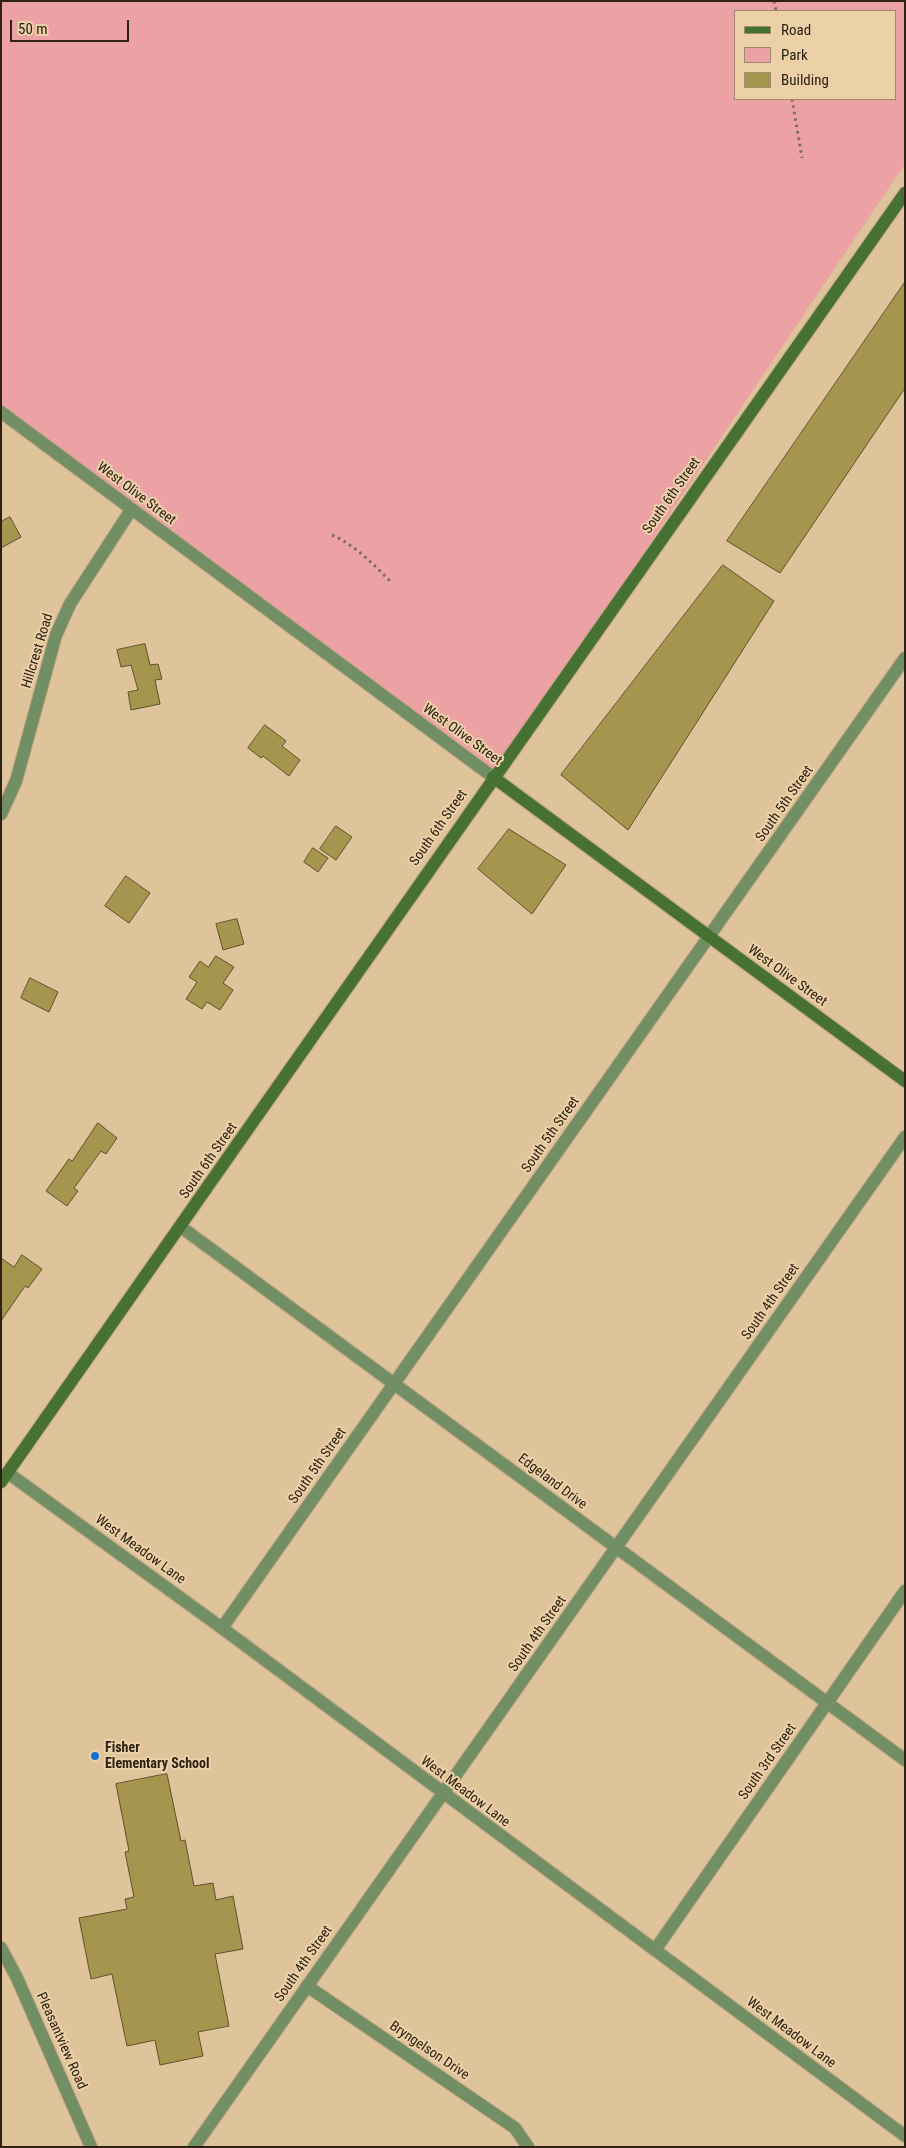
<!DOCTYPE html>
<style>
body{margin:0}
#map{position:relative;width:906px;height:2148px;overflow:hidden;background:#dfc39b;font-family:"Roboto Condensed",sans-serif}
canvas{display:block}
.frame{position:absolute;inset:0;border:2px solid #2c2112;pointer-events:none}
.legend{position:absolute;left:734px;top:10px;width:162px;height:90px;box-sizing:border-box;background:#ecd0a8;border:1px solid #9f8a6c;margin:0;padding:6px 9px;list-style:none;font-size:15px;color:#2c2112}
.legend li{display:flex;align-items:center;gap:10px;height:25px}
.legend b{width:25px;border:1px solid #9f8a6c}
.scale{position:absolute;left:10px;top:20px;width:119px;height:22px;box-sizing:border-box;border:2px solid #2c2112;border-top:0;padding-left:6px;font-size:15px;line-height:18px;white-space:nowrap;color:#2c2112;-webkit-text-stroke:4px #ecd0a8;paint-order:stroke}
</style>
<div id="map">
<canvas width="906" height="2148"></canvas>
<div class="frame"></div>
<ul class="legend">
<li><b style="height:6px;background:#467132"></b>Road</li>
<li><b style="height:14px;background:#eca2a5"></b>Park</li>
<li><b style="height:14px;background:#a5954e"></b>Building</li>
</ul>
<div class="scale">50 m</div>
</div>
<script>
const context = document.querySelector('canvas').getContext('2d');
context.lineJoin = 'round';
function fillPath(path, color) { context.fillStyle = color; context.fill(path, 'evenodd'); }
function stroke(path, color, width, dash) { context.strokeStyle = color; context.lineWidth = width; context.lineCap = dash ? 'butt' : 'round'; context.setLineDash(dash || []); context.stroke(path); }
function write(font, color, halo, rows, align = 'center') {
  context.font = font + ' "Roboto Condensed",sans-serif'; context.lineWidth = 4; context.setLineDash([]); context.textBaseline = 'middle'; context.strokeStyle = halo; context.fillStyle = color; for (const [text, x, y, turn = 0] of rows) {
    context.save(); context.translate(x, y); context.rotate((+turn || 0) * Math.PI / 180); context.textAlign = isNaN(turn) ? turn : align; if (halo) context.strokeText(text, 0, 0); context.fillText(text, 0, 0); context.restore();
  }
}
const green = new Path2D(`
 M1,1H905V164L493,777L1,412ZM735,11H895V99H735Z`);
const building = new Path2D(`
 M905,282V388L780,573L727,541Z
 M10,517L21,537L1,548V522Z
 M723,565L774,601L628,830L561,775Z
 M145,644L150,665L158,664L162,679L155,680L160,704L131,710L128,692L138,690L131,665L121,667L117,650Z
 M265,725L286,741L282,746L300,760L289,776L263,756L261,758L248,748Z
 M336,826L352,837L336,860L320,849Z
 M509,829L566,865L532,914L478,869Z
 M313,848L328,858L318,872L304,862Z
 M126,876L150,893L129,923L105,906Z
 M237,919L244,944L223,950L216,924Z
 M216,956L234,967L223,983L233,990L220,1010L207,1002L202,1009L186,999L197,982L189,977L200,961L208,967Z
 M30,978L58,992L49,1012L21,998Z
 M98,1123L117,1138L106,1154L101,1151L74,1188L78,1191L67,1206L46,1191L69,1159L72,1161Z
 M22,1255L42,1269L28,1288L25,1286L1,1321V1258L14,1267Z
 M167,1774L181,1841L185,1840L194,1886L213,1883L216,1900L233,1896L243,1949L215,1954L229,2026L198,2032L203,2056L160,2065L155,2040L127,2046L112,1974L91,1979L79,1918L127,1909L125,1899L134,1897L125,1852L129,1851L116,1784Z`);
const path = new Path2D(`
 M774,1L776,11
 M792,99L802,158
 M332,535C355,545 373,564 391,582`);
const minor = new Path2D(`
 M1,814L16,781L56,635L70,604L131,510
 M181,1227L905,1760
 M8,1473L222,1628L905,2136
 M222,1628L905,658
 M1,1948L17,1978L91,2147
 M655,1950L905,1591
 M307,1986L515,2128L528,2147
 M194,2147L905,1137`);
const tertiary = new Path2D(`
 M1,412L493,777`);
const secondary = new Path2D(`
 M493,777L905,1081
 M1,1482C302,1052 602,621 905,193`);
const markers = [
 [95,1756,5,"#146cd5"]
];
const streetNames = [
 ["West Olive Street",136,494,37],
 ["South 6th Street",672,496,-55],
 ["Hillcrest Road",38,651,-73],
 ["West Olive Street",462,735,36],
 ["South 5th Street",785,804,-55],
 ["South 6th Street",439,828,-55],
 ["West Olive Street",787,976,36],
 ["South 5th Street",551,1135,-55],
 ["South 6th Street",209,1161,-55],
 ["South 4th Street",771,1302,-55],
 ["South 5th Street",318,1466,-55],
 ["Edgeland Drive",552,1482,37],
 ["West Meadow Lane",140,1550,36],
 ["South 4th Street",538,1634,-55],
 ["South 3rd Street",768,1762,-55],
 ["West Meadow Lane",465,1792,37],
 ["South 4th Street",304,1964,-55],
 ["West Meadow Lane",791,2033,37],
 ["Pleasantview Road",61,2041,66],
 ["Bryngelson Drive",429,2051,34]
];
const poiNames = [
 ["Fisher",105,1748],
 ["Elementary School",105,1764]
];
fillPath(green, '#eca2a5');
fillPath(building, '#a5954e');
stroke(building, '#5c5329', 1);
stroke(minor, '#bba380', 14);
stroke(tertiary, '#bba380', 14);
stroke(secondary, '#bba380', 14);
stroke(path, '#806d52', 3, [2.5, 4]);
stroke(minor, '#718e65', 12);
stroke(tertiary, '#718e65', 12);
stroke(secondary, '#467132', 12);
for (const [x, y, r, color] of markers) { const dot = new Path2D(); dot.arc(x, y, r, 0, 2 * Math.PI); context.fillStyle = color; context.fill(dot); stroke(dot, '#ecd0a8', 2); }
write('14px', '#2c2112', '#ecd0a8', streetNames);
write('bold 14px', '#2c2112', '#ecd0a8', poiNames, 'left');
</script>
